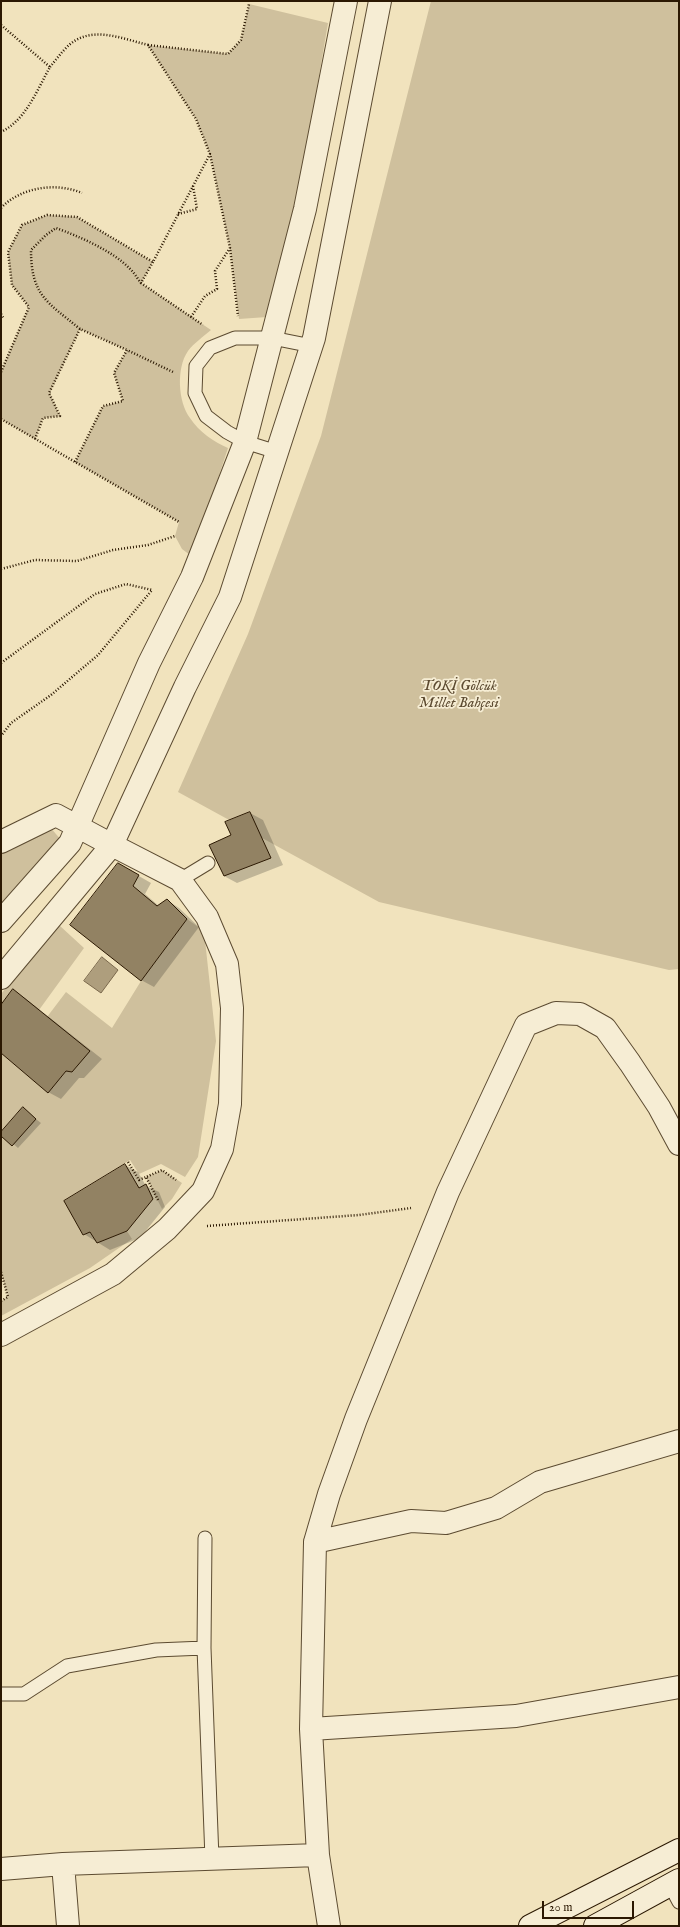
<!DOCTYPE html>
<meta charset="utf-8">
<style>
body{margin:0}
#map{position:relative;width:680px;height:1927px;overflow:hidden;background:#f1e3bd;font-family:"IM FELL English",serif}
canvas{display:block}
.frame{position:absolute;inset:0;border:2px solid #2b1802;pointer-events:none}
.scale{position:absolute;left:542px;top:1901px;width:92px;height:18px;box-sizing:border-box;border:2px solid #2b1802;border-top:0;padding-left:5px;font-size:12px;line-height:14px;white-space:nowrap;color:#2b1802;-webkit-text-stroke:3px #f6edd4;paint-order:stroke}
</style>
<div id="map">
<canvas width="680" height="1927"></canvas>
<div class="frame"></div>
<div class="scale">20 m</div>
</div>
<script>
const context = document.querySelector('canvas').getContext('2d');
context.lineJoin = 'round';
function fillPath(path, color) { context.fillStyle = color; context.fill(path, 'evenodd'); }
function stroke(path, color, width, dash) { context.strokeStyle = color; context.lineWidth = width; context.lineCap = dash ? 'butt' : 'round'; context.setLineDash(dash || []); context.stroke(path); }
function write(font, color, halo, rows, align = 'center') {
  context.font = font + ' "IM FELL English",serif'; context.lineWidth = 3.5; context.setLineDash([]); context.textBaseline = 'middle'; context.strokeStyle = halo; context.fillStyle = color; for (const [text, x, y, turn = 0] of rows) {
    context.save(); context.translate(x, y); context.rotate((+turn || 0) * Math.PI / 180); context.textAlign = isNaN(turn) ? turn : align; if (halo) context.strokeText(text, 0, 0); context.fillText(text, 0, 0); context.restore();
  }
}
const green = new Path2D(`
 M431,1H679V969L669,970L379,902L178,792L248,634L321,436Z
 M249,4L328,23L299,194L267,317L239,319L230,248L210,154L196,119L148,45L228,54L241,40Z
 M47,215L77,217L153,262L141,283L211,330C203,337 194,343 188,351C176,368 178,402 190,418C199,432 214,442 228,448L208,509L190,555L182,549L175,536L179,522L75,462L103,406L123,401L114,373L127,350L80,329L50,393L60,416L43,418L35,439L1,419V372L29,307L12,285L8,252L22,225Z
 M49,826L62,841L1,903V853Z
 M187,919L204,931L216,1041L198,1157L185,1177L161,1164L139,1174L130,1160L64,1201L83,1235L90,1232L97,1243L127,1231L132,1239L90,1268L1,1316V1301L8,1297L1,1272V1136L12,1146L23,1108L1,1132V1053L48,1093L66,1071L72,1072L47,1017L66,992L112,1028L141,981Z
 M59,925L84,948L39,1010L1,1005V994Z
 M162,1170L182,1183L172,1199L162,1209L146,1177Z`);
const water = new Path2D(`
 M102,957L118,970L101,993L84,981Z`);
const shadow = new Path2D(`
 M250,813L263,820L283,865L237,883L224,876Z
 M118,864L151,883L145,894L159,906L167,900L179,908L199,927L154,987L141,980Z
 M13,991L25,998L102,1059L84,1078H79L61,1099L48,1092L1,1052V1007Z
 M23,1109L41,1123L18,1148L1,1133Z
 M125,1165L138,1172L146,1186L159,1192L165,1207L140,1238L110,1250L84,1234L66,1201Z`);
const building = new Path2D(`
 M250,812L271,858L224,876L209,845L231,835L225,822Z
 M118,863L139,875L133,886L157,906L167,899L187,919L141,981L70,925Z
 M13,989L90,1051L72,1072L66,1071L48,1093L1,1053V1005Z
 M23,1107L36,1119L12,1146L1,1136V1132Z
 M125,1164L139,1188L146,1184L153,1199L127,1231L97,1243L90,1232L83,1235L64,1201Z`);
const path = new Path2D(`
 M1,25L50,67C37,90 26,120 1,132
 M148,45L228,54L241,40L249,4
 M50,67C55,61 60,54 66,48C89,24 120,38 148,45L196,119L210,154
 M1,208C21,187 56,182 82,193
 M178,214L197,209L193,186
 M153,262L141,283L203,325
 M1,314L4,319
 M191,317L205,296L217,289L215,271L230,248
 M80,329C47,302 31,295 31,250L46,235L56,228C78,236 113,251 129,268C134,272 137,278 141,283
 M1,372L29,307L12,285L8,252L22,225L47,215L77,217L153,262L210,154L230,248L238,316
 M1,419L179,522
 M35,439L43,418L60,416L49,393L80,329L127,350
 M75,462L103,406L123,401L114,373L127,350L173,372
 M1,569L35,560L77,561L113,550L148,545L175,536
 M1,663L95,594L126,584L152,590L98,655L51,695L11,723L1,736
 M128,1162L139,1180L146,1177
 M158,1200L146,1177L162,1170L176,1180
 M207,1226L359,1215L411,1208
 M1,1272L8,1297L1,1301`);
const service = new Path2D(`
 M277,452L245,442L227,432L206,416L195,393L196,366L210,348L235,338H272L312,346
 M180,880L208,863
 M205,1538L204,1648L212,1859
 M1,1694H24L67,1666L156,1650L204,1648
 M670,1885L679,1902`);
const minor = new Path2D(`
 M1,842L56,815L112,845L180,880L207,917L227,964L232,1008L230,1104L222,1149L203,1191L167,1229L113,1274L1,1335
 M1,921L70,843L149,663L192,577L245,442L305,209L346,1
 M1,978L112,845L185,687L230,597L314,338L380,1
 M315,1542L411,1521L446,1523L496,1508L540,1482L679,1441
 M311,1729L516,1716L679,1687
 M63,1864L68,1926
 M1,1869L63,1864L318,1855
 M329,1926L318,1855L311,1729L315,1542L329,1494L356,1419L448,1192L526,1025L556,1013L580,1014L605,1028L630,1063L659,1107L679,1144`);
const secondary = new Path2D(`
 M530,1926L679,1850
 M595,1926L679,1880`);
const parkNames = [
 ["TOKİ Gölcük",459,687],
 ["Millet Bahçesi",459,704]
];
fillPath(green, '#cfc09d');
fillPath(water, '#ae9e7d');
stroke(water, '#7a684c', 1);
fillPath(shadow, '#0003');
fillPath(building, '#928263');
stroke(building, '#2b1802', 1);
stroke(service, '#5c4b31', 15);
stroke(minor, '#5c4b31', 24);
stroke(secondary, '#2b1802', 24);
stroke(path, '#2b1802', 2.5, [1, 2]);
stroke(service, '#f6edd4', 13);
stroke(minor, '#f6edd4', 22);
stroke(secondary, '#f6edd4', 22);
write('italic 15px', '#5c4a30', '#f6edd4', parkNames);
</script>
